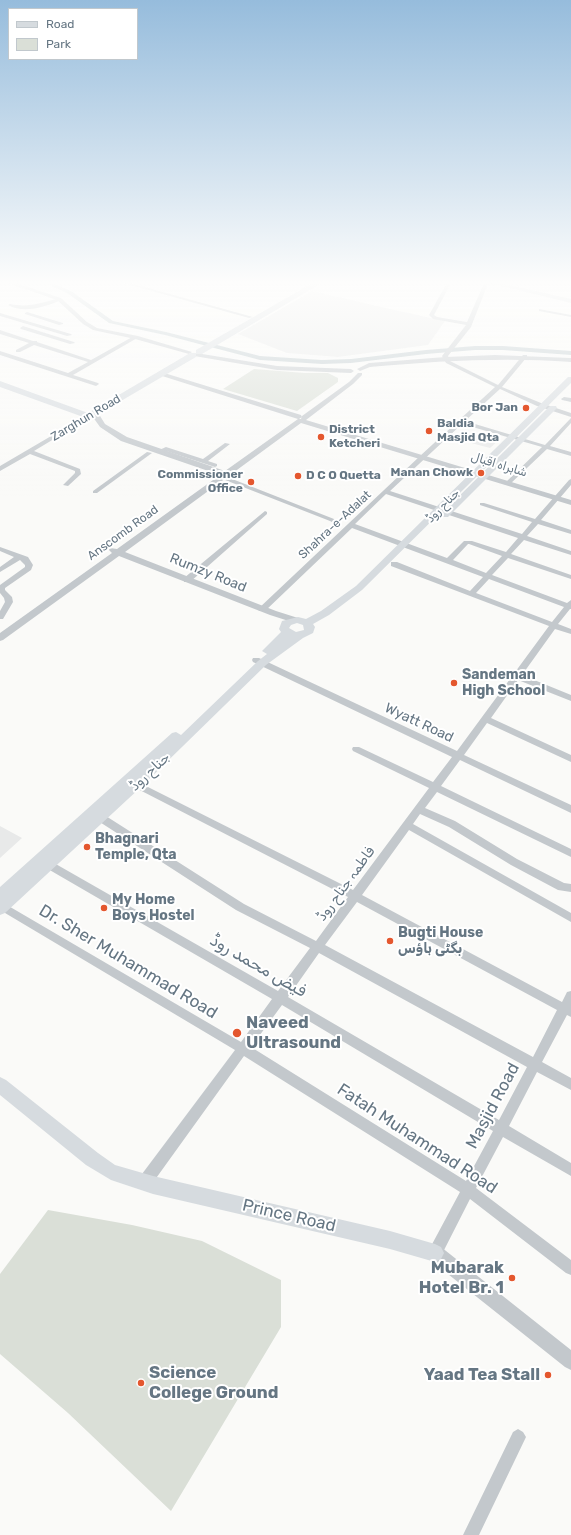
<!DOCTYPE html>
<meta charset="utf-8">
<style>
body{margin:0}
#map{position:relative;width:571px;height:1535px;overflow:hidden;background:#fafaf8;font-family:Rubik,sans-serif}
canvas{display:block}
.legend{position:absolute;left:8px;top:8px;width:130px;height:52px;box-sizing:border-box;background:#fff;border:1px solid #c1c8cd;margin:0;padding:5px 7px;list-style:none;font-size:12px;color:#657683}
.legend li{display:flex;align-items:center;gap:8px;height:20px}
.legend b{width:20px;border:1px solid #c1c8cd}
</style>
<div id="map">
<canvas width="571" height="1535"></canvas>
<ul class="legend">
<li><b style="height:5px;background:#d6dbdf"></b>Road</li>
<li><b style="height:11px;background:#dadfd7"></b>Park</li>
</ul>
</div>
<script>
const context = document.querySelector('canvas').getContext('2d');
context.lineJoin = 'round';
function fillPath(path, color) { context.fillStyle = color; context.fill(path, 'evenodd'); }
function stroke(path, color, width, dash) { context.strokeStyle = color; context.lineWidth = width; context.lineCap = dash ? 'butt' : 'round'; context.setLineDash(dash || []); context.stroke(path); }
function write(font, color, halo, rows, align = 'center') {
  context.font = font + ' Rubik,"Noto Sans Arabic",sans-serif'; context.lineWidth = 4; context.setLineDash([]); context.textBaseline = 'middle'; context.strokeStyle = halo; context.fillStyle = color; for (const [text, x, y, turn = 0] of rows) {
    context.save(); context.translate(x, y); context.rotate((+turn || 0) * Math.PI / 180); context.textAlign = isNaN(turn) ? turn : align; if (halo) context.strokeText(text, 0, 0); context.fillText(text, 0, 0); context.restore();
  }
}
const built = new Path2D(`
 M312,291L390,309L445,321L428,345L338,357L287,353L238,334Z
 M478,434L499,440L490,448L471,443Z
 M0,826L22,838L0,858Z`);
const green = new Path2D(`
 M254,369L305,373H328L338,378V382L297,411L223,389Z
 M48,1210L132,1225L202,1241L281,1280V1327L171,1511L68,1413L0,1354V1274Z`);
const canal = new Path2D(`
 M41,281H47L71,291L113,321L166,332L260,356L322,360L351,359L426,350L475,346H503L571,351V355L503,350H475L426,354L351,363L322,364L260,360L165,335L109,323L67,293Z`);
const minor = new Path2D(`
 M116,281H123L253,317L249,318Z
 M193,281H198L194,283L192,282Z
 M448,281H452L434,315L437,317L467,322L485,281H489L471,327L448,356L450,361L498,385L523,355H527V357L502,387L541,403L571,413V417L537,406L500,389L465,421L545,445L571,418V423L550,446L571,452V456L547,449L509,485H505V483L542,447L462,424L390,491L522,534L532,522L480,505V503H484L535,519L569,480L571,479V485L541,520L571,530V534L538,524L527,536L571,551V555L524,540L511,554L571,575V579L508,558L492,575L567,603L571,600V609H570L558,624L571,629V634L555,629L522,675L571,695V701L518,680L491,718L571,755V762L487,723L464,755L571,805V813L460,760L441,786L571,849V857L437,792L425,808L455,821L517,859L564,883L571,884V892L558,890L511,865L449,827L420,814L413,824L571,913V922L409,830L362,895L562,1002L567,992L571,991V1017L567,1015L542,1062L571,1078V1090L537,1072L509,1126L571,1163V1176L503,1137L476,1188L571,1260V1275L566,1273L470,1199L440,1258L435,1260L430,1258L428,1253L430,1248L460,1192L244,1056L149,1188L144,1189L139,1188L138,1183L139,1178L235,1050L0,910V901L241,1042L272,999L41,865L39,862L41,859L44,858L47,859L278,991L310,948L236,910L92,817L90,814L92,811H98L244,904L316,941L348,897L128,784L126,782L128,780H134L353,890L429,788L353,751L352,749L353,747H359L433,782L452,757L253,662L252,660L253,658H259L457,751L549,626L391,566V562H397L470,591L483,577L352,528L265,611H259L258,609L420,456L495,387L446,363L442,356L466,325L433,319L429,315ZM386,494L518,538L506,552L472,541H464L447,558L355,524ZM468,544H469L502,556L486,573L453,560ZM489,579L564,607L552,622L476,593ZM357,902L557,1010L533,1057L325,945ZM319,953L527,1067L499,1120L288,997ZM282,1005L493,1131L466,1181L251,1047Z
 M59,298L61,299V300C45,307 24,314 8,305L10,304C29,308 41,303 59,298Z
 M539,309L571,315V317L539,311Z
 M27,312L63,323V324L59,325L25,314V313Z
 M0,313L71,334L72,335L67,336L0,316Z
 M23,326L74,342L75,343L70,344L21,329L20,328Z
 M0,330L33,341H37V342L91,360L134,336L139,337L73,375L98,383L99,384L96,386L0,355V351L68,373L88,362L34,345L20,352H16V350L29,343L0,334Z
 M564,397L571,398V402L562,400L561,399Z
 M87,415L92,416L34,451L80,469L81,474L68,486L63,485L75,473V471L30,454L0,471V466Z
 M225,443L230,444L208,461L217,464V466L215,467L166,451L160,453L157,451L166,447L203,459Z
 M147,452L152,453L97,493H93V491Z
 M222,475L334,519L335,520L332,522L330,521L220,478V476Z
 M265,511L267,512V514L190,582H184V578Z
 M0,547L28,557L33,565L31,570L5,588V590L12,597L13,602L3,619H0V611L5,602L4,598L0,593V585L25,567V565L20,560L0,572V567L14,557L0,551Z
 M518,1429L523,1432L526,1437L479,1535H463L513,1432Z`);
const tertiary = new Path2D(`
 M2,281H10L61,298L87,322L97,328L138,336L192,352L189,354L135,339L93,330L83,324L57,300Z
 M196,353L277,366L351,369L354,371L351,373L277,370L194,356L193,355Z
 M495,355L571,358V362C504,357 437,361 370,367L360,371L357,369L369,363L445,357Z
 M161,372L301,415L302,417L299,419H301L302,416L349,382L358,373H362V375L353,384L306,420L571,500V505L301,423L125,552L276,611L298,618L300,620L298,622L295,623L270,615L119,556L3,640L0,641V633L112,553L109,550L110,548L117,549L220,475L121,441L100,427L90,413L91,411H97L105,424L127,437L225,471L298,419L159,375L158,374Z
 M435,1245L441,1247L571,1350V1370L565,1367L429,1259L427,1253L429,1247Z`);
const secondary = new Path2D(`
 M481,281H492L571,299V303Z
 M568,377H571V383L362,590L329,615L313,624L315,627L313,633L303,638L266,665L141,787L5,913L0,915V887L172,733L176,732L181,735L258,661L267,654L262,651L281,632L279,629L282,621L298,617L306,619L321,611L356,586ZM297,623L303,625L304,630L296,632L289,628L291,625Z
 M550,406H556L557,408L448,517H442L441,515L442,513Z
 M0,1077L6,1080L98,1153L115,1165L153,1176L390,1231L435,1244L441,1247L444,1253L441,1259L435,1262L390,1249L153,1194L111,1180L86,1165L0,1095Z`);
const primary = new Path2D(`
 M316,281H325L202,354H196V357L92,418H86L0,387V381L88,413L190,353H196V350Z`);
const markers = [
 [526,408,4,"#e4572e"],
 [429,431,4,"#e4572e"],
 [321,437,4,"#e4572e"],
 [481,473,4,"#e4572e"],
 [298,476,4,"#e4572e"],
 [251,482,4,"#e4572e"],
 [454,683,4,"#e4572e"],
 [87,847,4,"#e4572e"],
 [104,908,4,"#e4572e"],
 [390,941,4,"#e4572e"],
 [237,1033,5,"#e4572e"],
 [512,1278,4,"#e4572e"],
 [548,1375,4,"#e4572e"],
 [141,1383,4,"#e4572e"]
];
const farPoinames = [
 ["Bor Jan",518,408],
 ["Baldia",437,424,"left"],
 ["Masjid Qta",437,438,"left"],
 ["District",329,430,"left"],
 ["Ketcheri",329,444,"left"],
 ["Manan Chowk",473,473],
 ["Commissioner",243,475],
 ["Office",243,489],
 ["D C O Quetta",306,476,"left"]
];
const farStreetnames = [
 ["Zarghun Road",86,418,-31],
 ["شاہراہ اقبال",499,465,17],
 ["جناح روڈ",443,506,-45],
 ["Shahra-e-Adalat",335,525,-43],
 ["Anscomb Road",123,533,-36]
];
const streetNames = [
 ["Rumzy Road",208,573,22],
 ["Wyatt Road",419,723,25],
 ["جناح روڈ",150,772,-43],
 ["فاطمہ جناح روڈ",346,884,-54]
];
const poiNames = [
 ["Sandeman",462,675],
 ["High School",462,691],
 ["Bhagnari",95,839],
 ["Temple, Qta",95,855],
 ["My Home",112,900],
 ["Boys Hostel",112,916],
 ["Bugti House",398,933],
 ["بگٹی ہاؤس",398,949]
];
const nearStreetnames = [
 ["Dr. Sher Muhammad Road",128,962,31],
 ["فیض محمد روڈ",258,966,30],
 ["Masjid Road",493,1106,-62],
 ["Fatah Muhammad Road",417,1139,33],
 ["Prince Road",289,1216,13]
];
const nearPoinames = [
 ["Naveed",246,1023],
 ["Ultrasound",246,1043],
 ["Mubarak",504,1268,"right"],
 ["Hotel Br. 1",504,1288,"right"],
 ["Science",149,1373],
 ["College Ground",149,1393],
 ["Yaad Tea Stall",540,1375,"right"]
];
fillPath(built, '#e8e9e9');
fillPath(green, '#dadfd7');
fillPath(canal, '#bbc7cb');
fillPath(minor, '#c3c8cc');
fillPath(tertiary, '#c3c8cc');
fillPath(secondary, '#d6dbdf');
fillPath(primary, '#d6dbdf');
const sky = context.createLinearGradient(0, 0, 0, 496);
sky.addColorStop(0, '#96bcdc');
sky.addColorStop(0.57, '#fdfdfc');
sky.addColorStop(1, '#fdfdfc00');
context.fillStyle = sky;
context.fillRect(0, 0, 571, 496);
for (const [x, y, r, color] of markers) { const dot = new Path2D(); dot.arc(x, y, r, 0, 2 * Math.PI); context.fillStyle = color; context.fill(dot); stroke(dot, '#fff', 1.5); }
write('bold 12px', '#657683', '#fff', farPoinames, 'right');
write('12px', '#657683', '#fff', farStreetnames);
write('14px', '#657683', '#fff', streetNames);
write('bold 14px', '#657683', '#fff', poiNames, 'left');
write('17px', '#657683', '#fff', nearStreetnames);
write('bold 17px', '#657683', '#fff', nearPoinames, 'left');
</script>
